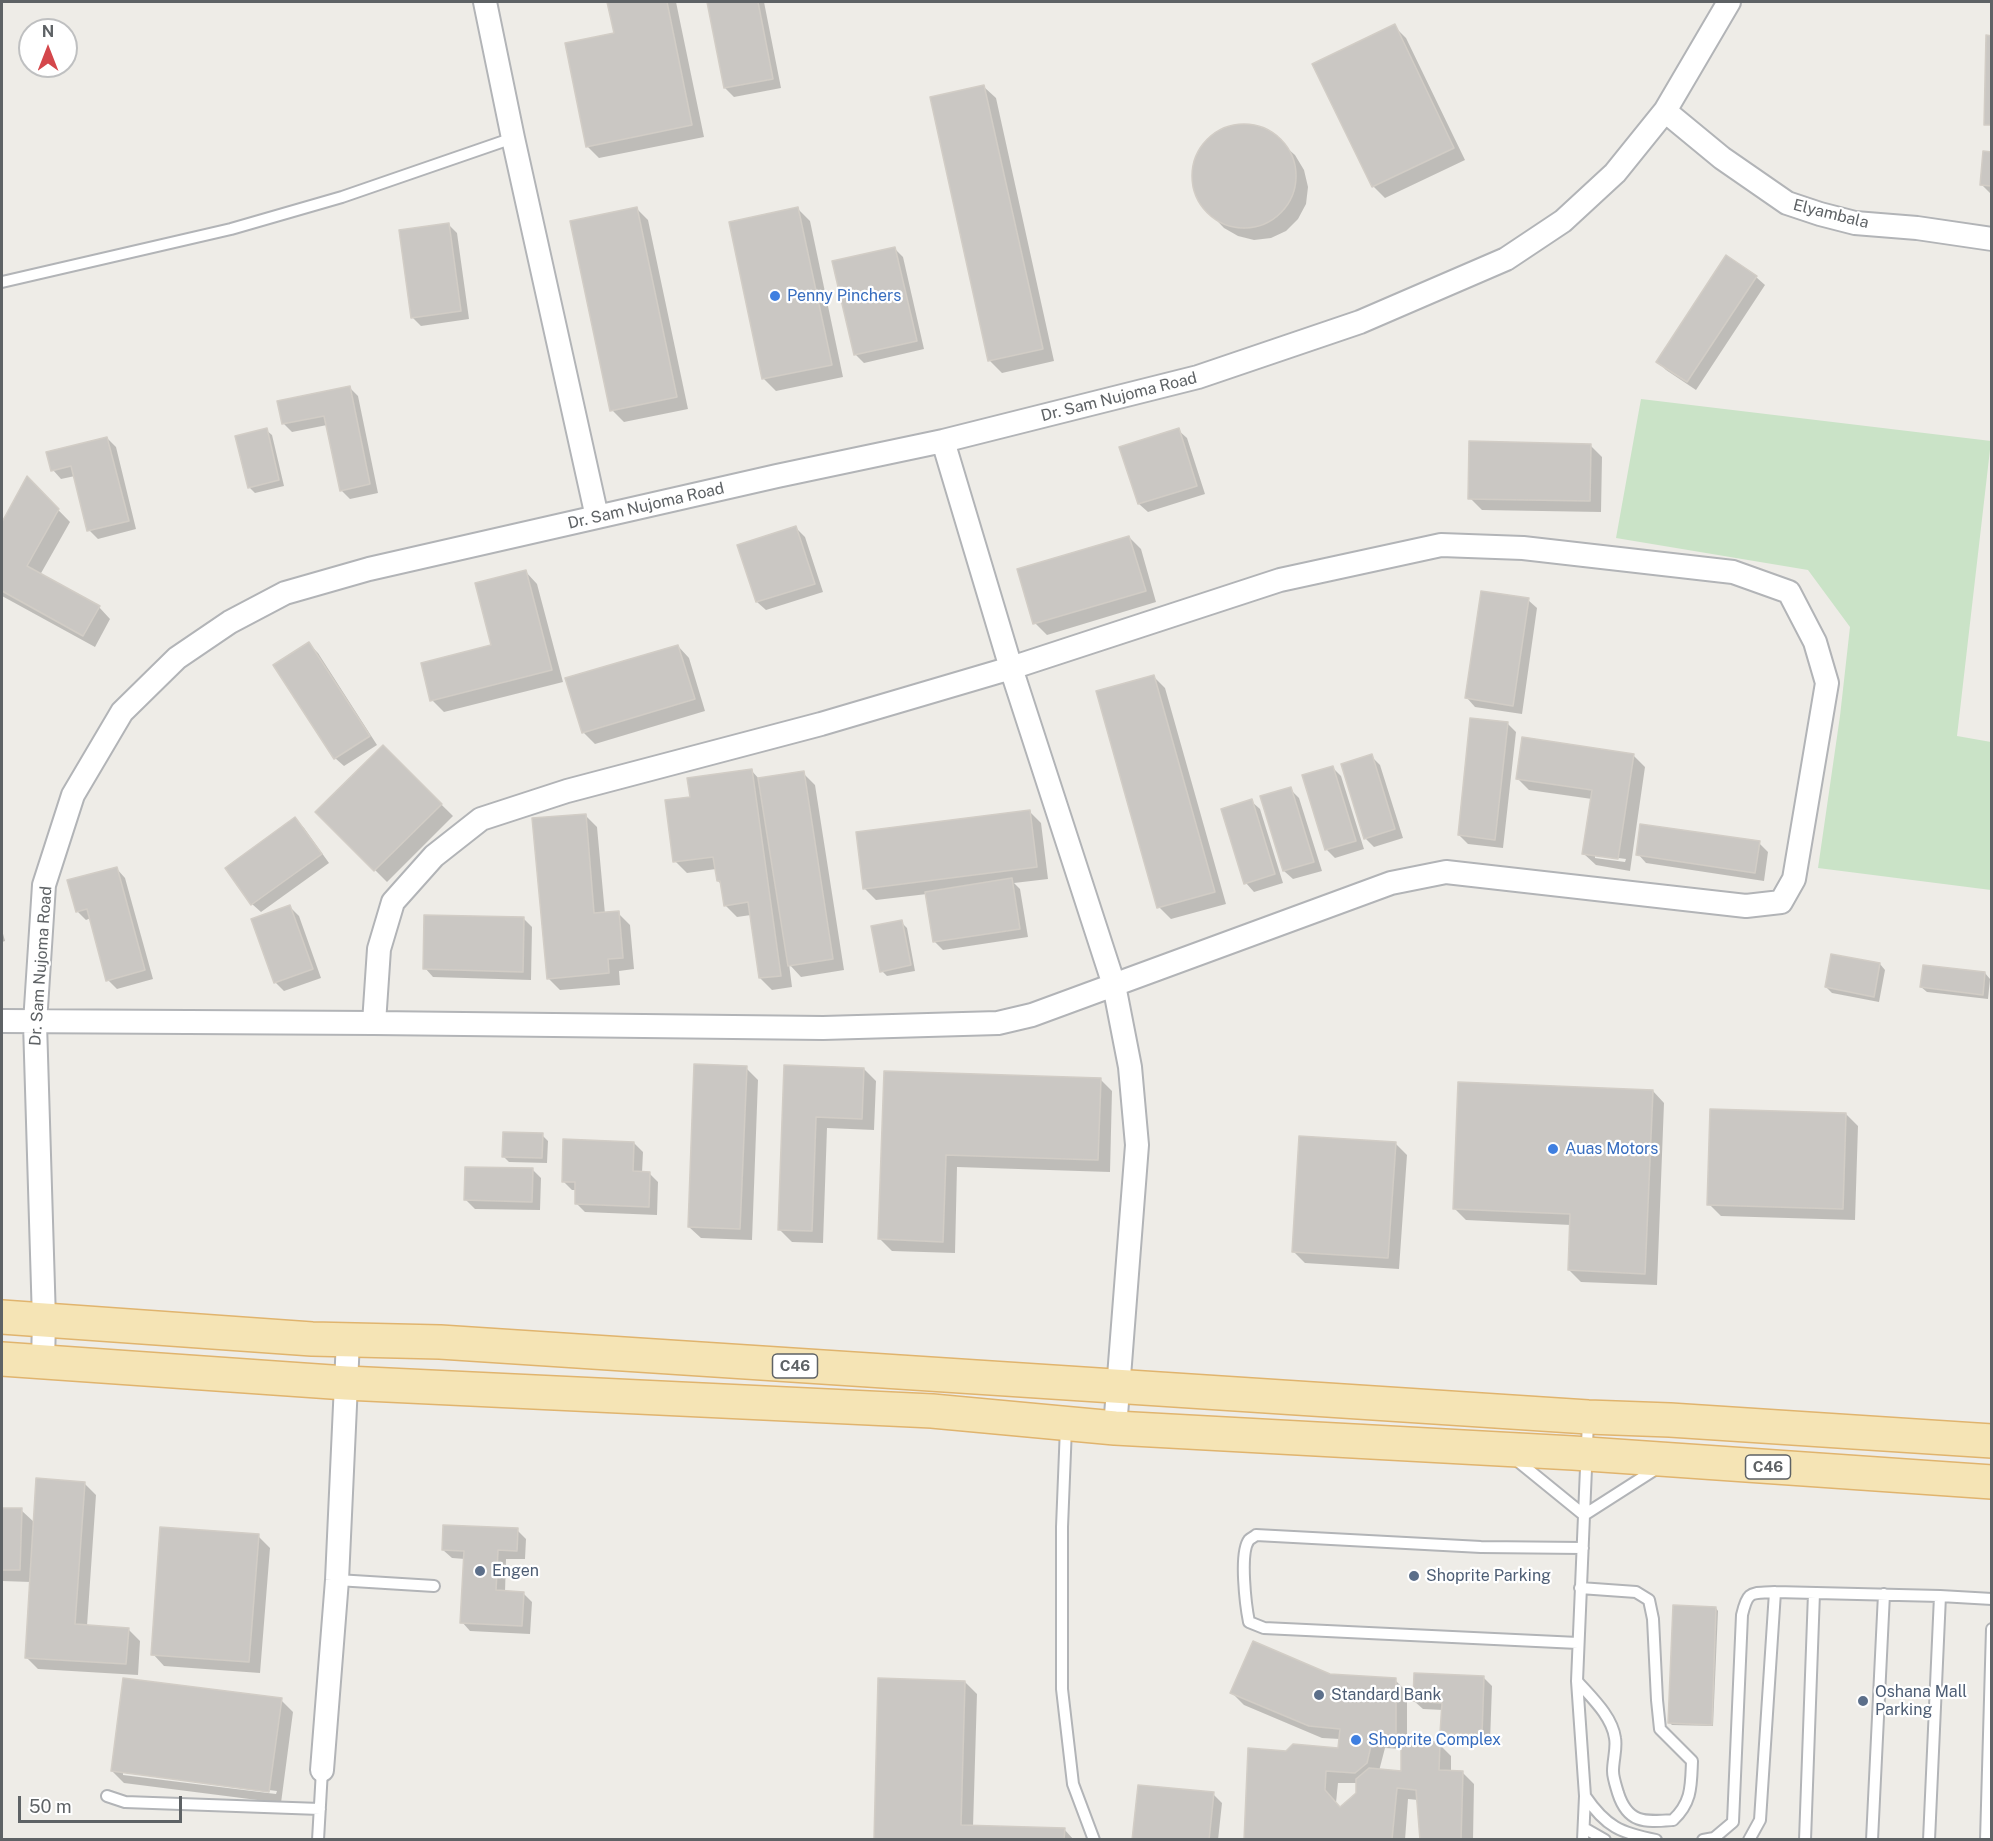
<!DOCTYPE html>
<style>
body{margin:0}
#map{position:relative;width:1993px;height:1841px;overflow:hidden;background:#eeece7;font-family:"Public Sans",sans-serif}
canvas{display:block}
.frame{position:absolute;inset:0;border:3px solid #5e6265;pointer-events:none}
.north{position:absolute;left:18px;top:18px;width:60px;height:60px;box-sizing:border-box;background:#fff;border:2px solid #bfc0c1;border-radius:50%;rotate:0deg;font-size:16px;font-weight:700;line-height:24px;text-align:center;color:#5e6265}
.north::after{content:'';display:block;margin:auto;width:21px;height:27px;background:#d4474b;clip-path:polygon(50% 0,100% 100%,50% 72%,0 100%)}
.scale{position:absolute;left:18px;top:1796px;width:164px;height:27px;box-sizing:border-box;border:3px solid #5e6265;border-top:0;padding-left:8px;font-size:18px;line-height:21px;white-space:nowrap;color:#5e6265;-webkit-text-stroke:4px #fff;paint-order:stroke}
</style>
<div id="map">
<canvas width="1993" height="1841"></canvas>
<div class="frame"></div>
<div class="north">N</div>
<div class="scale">50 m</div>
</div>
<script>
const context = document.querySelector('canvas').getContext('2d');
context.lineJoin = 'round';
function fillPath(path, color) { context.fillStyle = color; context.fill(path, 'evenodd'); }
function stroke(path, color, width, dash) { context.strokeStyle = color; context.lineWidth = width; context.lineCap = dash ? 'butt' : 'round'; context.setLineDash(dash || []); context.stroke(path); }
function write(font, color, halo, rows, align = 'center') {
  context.font = font + ' "Public Sans",sans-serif'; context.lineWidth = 4.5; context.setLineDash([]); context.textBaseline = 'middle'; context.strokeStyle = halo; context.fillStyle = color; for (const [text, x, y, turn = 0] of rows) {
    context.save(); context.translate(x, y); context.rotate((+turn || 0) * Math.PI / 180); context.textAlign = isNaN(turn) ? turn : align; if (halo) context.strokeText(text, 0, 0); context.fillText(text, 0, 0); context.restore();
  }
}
const green = new Path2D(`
 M1641,399L1991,441L1957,736L1991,742V890L1818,868L1840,716L1850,627L1808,570L1616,538Z`);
const shadow = new Path2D(`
 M609,2H676L704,137L599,158L587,146L615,34Z
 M709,2H764L781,88L734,97L725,88Z
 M1394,26L1406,38L1465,160L1385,198L1373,186Z
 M984,87L996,98L1054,361L1002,373L990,361Z
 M1236,125L1253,126L1269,132L1295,155L1304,170L1308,187L1306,204L1298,219L1286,231L1271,238L1254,240L1238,236L1224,228L1200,203L1193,188L1192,171L1197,155L1206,141L1220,131Z
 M1992,154V195L1981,184Z
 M636,208L648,220L688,409L624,422L612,410Z
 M798,209L810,221L843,377L776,391L764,379Z
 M448,224L457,233L469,319L421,326L412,317Z
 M894,248L903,257L924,349L864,363L855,354Z
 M1756,277L1765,285L1696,390L1666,370L1658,362Z
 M349,387L358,396L378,493L350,499L341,490L327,425L292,432L284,424Z
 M266,430L272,435L284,486L255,493L249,487Z
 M1178,430L1187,438L1205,494L1148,512L1139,504L1121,448Z
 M107,438L116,447L136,529L98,539L89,530L75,476L61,479L53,470Z
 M1590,445L1602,457L1601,512L1482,510L1470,498Z
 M27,478L70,522L40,575L99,607L110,619L95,647L2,596V525Z
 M796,528L805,537L823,592L766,610L757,602Z
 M1129,537L1141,549L1156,602L1047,635L1035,623Z
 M526,572L537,584L563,682L444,712L432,700L493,646Z
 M1528,600L1537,608L1522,714L1475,707L1467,698Z
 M309,644L318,653L377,745L344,766L335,758Z
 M678,646L689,658L705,711L595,744L583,732Z
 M1153,676L1165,688L1226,904L1171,919L1159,907Z
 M1507,723L1516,732L1503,848L1468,844L1459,835Z
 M383,747L453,816L387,882L317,812Z
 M1633,755L1645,767L1630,871L1596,865L1584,854L1592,799L1529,790L1517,778ZM1595,855L1626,859L1625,862L1595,858Z
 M1371,756L1380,765L1403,838L1374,847L1365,838Z
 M1332,767L1341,776L1364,849L1335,858L1326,849Z
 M751,770L760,780L803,773L815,785L844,970L801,977L789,964L792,987L772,990L760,978L751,915L737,917L725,905L722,885L718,881L716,869L687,873L675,861L691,798Z
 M1290,789L1299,798L1322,871L1293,879L1284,871Z
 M1251,801L1260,809L1283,883L1254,892L1246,883Z
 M1029,811L1041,823L1048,879L1014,883L1020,889L1028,937L943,950L934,941L927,894L876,900L864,888Z
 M585,815L597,827L605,914L618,913L630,925L634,969L619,971L620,985L560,990L548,978Z
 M295,819L304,828L329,863L261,912L252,904Z
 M1759,843L1768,852L1764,881L1646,863L1638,854Z
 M117,869L125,878L153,979L117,989L108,980L91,918L86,920L77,911Z
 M290,907L299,916L321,978L284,991L275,982Z
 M524,919L532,927L531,980L433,977L425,968Z
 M901,922L907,928L915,971L887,976L882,971Z
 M2,930L5,941L2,942Z
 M1880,964L1885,970L1879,1002L1832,993L1826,987Z
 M1985,973L1990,979L1988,999L1927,992L1921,987Z
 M786,1066L864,1069L876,1081L874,1130L827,1128L823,1243L792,1242L780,1230Z
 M746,1068L758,1080L752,1240L701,1238L689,1227Z
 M885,1072L1100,1079L1112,1091L1110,1172L957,1167L955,1253L892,1251L880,1239Z
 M1653,1091L1664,1103L1657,1285L1581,1282L1569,1270L1571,1225L1466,1220L1454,1208Z
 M1846,1114L1858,1126L1855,1220L1721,1216L1709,1204Z
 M542,1135L548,1141L547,1163L509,1162L503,1156Z
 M634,1143L643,1152L642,1173H649L658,1182L657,1215L585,1212L576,1203L577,1190H572L563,1181Z
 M1395,1143L1407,1155L1399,1269L1305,1263L1293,1251Z
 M532,1169L541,1178L540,1210L475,1209L466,1200Z
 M84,1483L96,1495L87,1626L128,1629L140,1641L138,1675L38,1669L26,1657L31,1582L2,1581V1489V1509L21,1510L35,1523Z
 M517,1530L526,1539L525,1559H506L505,1592L523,1593L532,1602L530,1634L470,1631L462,1622L465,1559L452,1558L443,1550Z
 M258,1536L270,1548L260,1673L164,1666L153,1654Z
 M1716,1608L1718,1611L1713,1726L1672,1725L1669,1722Z
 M1330,1675L1395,1680L1407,1692V1743L1439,1744L1451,1756V1772H1462L1474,1784L1473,1840H1421L1418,1800L1408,1799L1405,1840H1245L1286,1753L1339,1749L1340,1739L1322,1738L1244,1705L1232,1693ZM1385,1748L1403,1749L1402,1773L1379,1771ZM1338,1783H1357L1358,1794L1341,1809L1336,1803Z
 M1483,1677L1492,1686L1490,1742L1451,1741L1442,1732L1443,1710L1423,1709L1414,1701Z
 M965,1682L977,1694L973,1827L1064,1829L1074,1840H875Z
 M281,1700L293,1712L281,1803L124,1783L112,1771ZM123,1772L277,1791L276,1794L123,1775Z
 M1213,1794L1222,1803L1218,1840H1134Z`);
const building = new Path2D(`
 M607,2H667L692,125L586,147L565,43L614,33Z
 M707,2H758L773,79L724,88Z
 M1395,24L1454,148L1372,187L1312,64Z
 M1986,35L1992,36V125H1984Z
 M984,85L1043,349L988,361L930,97Z
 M1192 176a52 52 0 1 1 104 0a52 52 0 1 1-104 0Z
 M1983,151L1992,152V186L1980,185Z
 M637,207L677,397L610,411L570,221Z
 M798,207L832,365L762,379L729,222Z
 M449,223L461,311L411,318L399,230Z
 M895,247L917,341L854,355L832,261Z
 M1726,255L1757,276L1687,382L1656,362Z
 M350,386L370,484L340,491L324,416L282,424L277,401Z
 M267,428L279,480L248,488L235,436Z
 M1179,428L1197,486L1138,504L1119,447Z
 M107,437L129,521L87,531L71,466L51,471L46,452Z
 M1469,441L1591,444L1590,501L1468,499Z
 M27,476L59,509L27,566L100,606L83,636L2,591V522Z
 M796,526L815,584L756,602L737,545Z
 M1129,536L1146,591L1033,624L1017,569Z
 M526,570L552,670L430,701L421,663L491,645L475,583Z
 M1481,591L1529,598L1513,706L1465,698Z
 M309,642L370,736L334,759L273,665Z
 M678,645L695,699L582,733L565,678Z
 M1154,675L1215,892L1157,908L1096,691Z
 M1470,718L1508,722L1495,840L1458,835Z
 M1522,737L1634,754L1618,859L1582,854L1592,790L1516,779Z
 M383,745L442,804L374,871L315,812Z
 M1372,754L1395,829L1364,839L1341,764Z
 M1333,766L1356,841L1325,850L1302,775Z
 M752,769L781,976L759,978L748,902L724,906L720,881H717L713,857L673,862L665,800L690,797L687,778Z
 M804,771L833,959L788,966L758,778Z
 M1291,787L1314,862L1283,871L1260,796Z
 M1252,799L1275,874L1244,884L1221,809Z
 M1030,810L1037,867L863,889L856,832Z
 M586,814L594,913L619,911L623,958L608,959L609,973L547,979L532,818Z
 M295,817L322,854L251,905L225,868Z
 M1640,824L1760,841L1755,873L1636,855Z
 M117,867L145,970L106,981L87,909L76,912L67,880Z
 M1012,878L1020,929L933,942L925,892Z
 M290,905L313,969L274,983L251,919Z
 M424,915L524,917L523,972L423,969Z
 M902,920L911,965L880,972L871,926Z
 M1831,954L1880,963L1874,997L1825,987Z
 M1923,965L1985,972L1983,995L1920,987Z
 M694,1064L747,1066L740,1229L688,1227Z
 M784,1065L864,1068L862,1119L816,1117L812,1231L778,1230Z
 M884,1071L1101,1078L1098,1160L946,1155L943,1242L878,1239Z
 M1458,1082L1653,1090L1645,1274L1568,1270L1570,1214L1453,1209Z
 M1710,1109L1846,1113L1843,1209L1707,1205Z
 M503,1132L543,1133L542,1158L502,1157Z
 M1299,1136L1396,1142L1388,1258L1292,1252Z
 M563,1139L634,1142L633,1171L650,1172L649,1207L575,1204V1182H562Z
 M465,1167L533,1168L532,1202L464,1200Z
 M36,1478L85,1482L75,1624L129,1628L126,1664L25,1658Z
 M2,1508H22L20,1570H2Z
 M443,1525L518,1528L517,1551L498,1550L496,1590L524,1592L522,1626L460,1623L464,1551L442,1550Z
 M160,1527L259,1534L249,1662L151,1655Z
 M1673,1605L1716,1607L1712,1725L1668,1723Z
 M1253,1641L1330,1674L1396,1678V1738L1373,1737L1367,1763L1355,1773L1326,1771L1325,1790L1340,1807L1356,1793V1779L1369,1768L1401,1771V1741L1440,1742L1439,1770L1463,1771L1461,1840H1420L1416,1790L1397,1788L1392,1839L1244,1840L1248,1748L1286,1751L1293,1744L1338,1748L1340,1729L1309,1726L1230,1693Z
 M1414,1673L1484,1676L1482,1734L1440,1733L1442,1703L1413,1701Z
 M123,1678L282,1698L269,1792L111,1771Z
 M878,1678L965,1681L961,1825L1065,1828L1064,1840H874Z
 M1138,1785L1214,1792L1209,1840H1132Z`);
const lane = new Path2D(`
 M2,282L231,229L342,197L513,138
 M1066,1427L1062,1527V1689L1073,1784L1094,1840
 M1514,1458L1584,1515L1659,1467
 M337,1580L434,1586
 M1578,1643L1264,1628L1249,1622C1246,1607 1239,1553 1249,1540C1251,1538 1254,1537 1256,1535L1481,1547L1583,1548
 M1577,1681C1591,1697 1612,1716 1615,1738C1617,1748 1613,1760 1613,1771C1613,1778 1616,1786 1618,1793C1628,1824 1645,1822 1673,1820C1692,1802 1691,1786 1692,1761L1660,1729L1657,1700L1653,1619L1649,1600L1636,1592L1580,1588
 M107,1796L125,1802L320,1809
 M1585,1796C1606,1827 1621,1833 1656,1840
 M1584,1828L1605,1840
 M318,1840L322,1770
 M1583,1840L1585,1796L1577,1681L1588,1421
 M1703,1840L1714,1838L1733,1822L1742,1615C1748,1589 1751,1594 1775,1592L1940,1596L1992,1599
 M1749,1840L1760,1820L1775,1592
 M1805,1840L1814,1593
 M1872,1840L1884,1594
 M1929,1840L1940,1596
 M1986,1840L1992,1629`);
const street = new Path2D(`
 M485,2L513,138L597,517
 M1665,111L1722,158L1787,203L1820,214L1855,223L1917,228L1992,239
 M943,441L1011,668L1114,985L1130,1067L1137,1145L1115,1428
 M2,1021L374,1023L379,949L393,902L434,856L481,819L567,791L821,724L1011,668L1280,580L1441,545L1523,548L1733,572L1789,592L1815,642L1827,683L1794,879L1781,902L1746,906L1446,872L1391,883L1032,1015L998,1023L823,1028L374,1023
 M43,1362L44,1320L35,1023L44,885L73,795L122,712L177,658L230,622L285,593L369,569L777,476L943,441L1198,377L1360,322L1506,259L1563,221L1615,173L1665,111L1729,2
 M322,1770L337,1580L348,1340`);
const primary = new Path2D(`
 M2,1317L312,1339L440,1342L1588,1417L1670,1420L1992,1441
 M2,1359L346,1383L932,1411L1115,1428L1573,1453L1992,1482`);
const markers = [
 [775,296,6,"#3f7fe0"],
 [1553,1149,6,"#3f7fe0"],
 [480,1571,6,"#5c6f8a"],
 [1414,1576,6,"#5c6f8a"],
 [1319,1695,6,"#5c6f8a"],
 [1863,1701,6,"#5c6f8a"],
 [1356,1740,6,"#3f7fe0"]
];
const shields = [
 [795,1366,45],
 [1768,1467,45]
];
const shieldNames = [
 ["C46",795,1366],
 ["C46",1768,1467]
];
const streetNames = [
 ["Elyambala",1831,214,14],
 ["Dr. Sam Nujoma Road",1119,397,-14],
 ["Dr. Sam Nujoma Road",646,506,-13],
 ["Dr. Sam Nujoma Road",41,966,-86]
];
const shopNames = [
 ["Penny Pinchers",787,296],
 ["Auas Motors",1565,1149],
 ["Shoprite Complex",1368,1740]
];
const serviceNames = [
 ["Engen",492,1571],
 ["Shoprite Parking",1426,1576],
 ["Oshana Mall",1875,1692],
 ["Parking",1875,1710],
 ["Standard Bank",1331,1695]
];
fillPath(green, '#cae3c7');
fillPath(shadow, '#0003');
fillPath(building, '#cac7c3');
stroke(building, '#d2cdc6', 1.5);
stroke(lane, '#b2b4b7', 14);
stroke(street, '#b2b4b7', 26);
stroke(primary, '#e0b46e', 36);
stroke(lane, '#fff', 10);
stroke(street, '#fff', 22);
stroke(primary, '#f5e4b5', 33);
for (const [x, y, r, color] of markers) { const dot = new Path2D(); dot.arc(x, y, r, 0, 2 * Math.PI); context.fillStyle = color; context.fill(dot); stroke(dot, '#fff', 2); }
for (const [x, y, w] of shields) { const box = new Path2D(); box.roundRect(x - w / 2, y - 12, w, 24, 4.5); context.fillStyle = '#fff'; context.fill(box); stroke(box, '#5e6265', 1.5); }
write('bold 15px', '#5e6265', null, shieldNames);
write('16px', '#5e6265', '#fff', streetNames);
write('16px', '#366cbe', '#fff', shopNames, 'left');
write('16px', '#4e5e75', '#fff', serviceNames, 'left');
</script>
